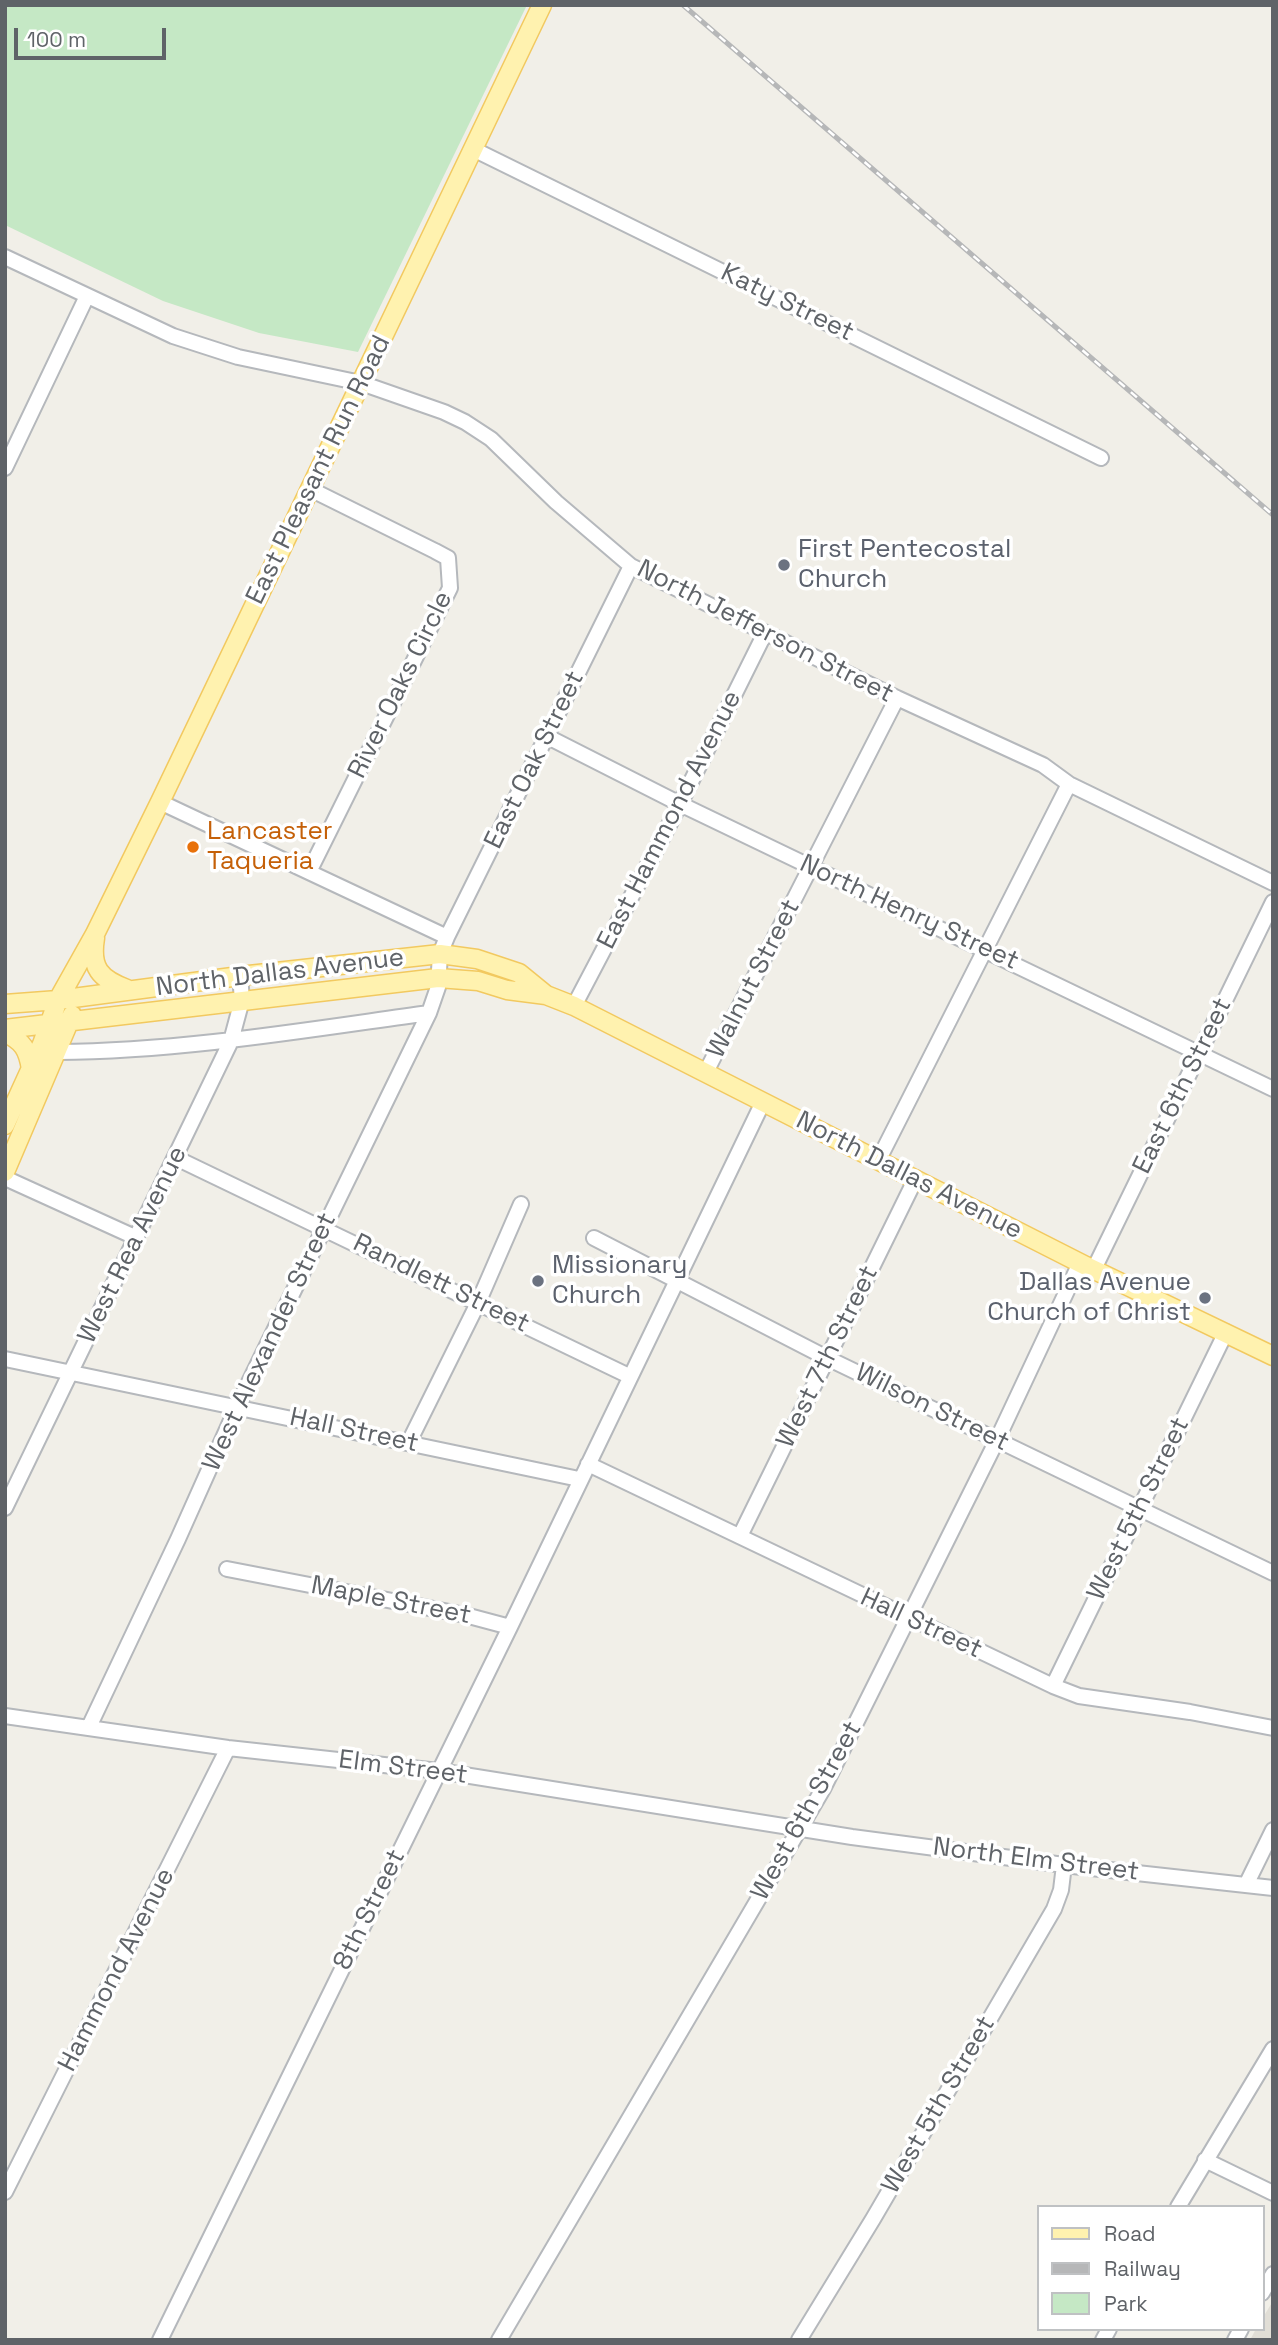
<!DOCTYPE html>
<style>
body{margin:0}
#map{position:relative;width:1278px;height:2345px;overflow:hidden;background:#f1efe8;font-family:"Space Grotesk",sans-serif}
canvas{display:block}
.frame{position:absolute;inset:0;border:7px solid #5f6368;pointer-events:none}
.legend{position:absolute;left:1037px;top:2205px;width:228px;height:126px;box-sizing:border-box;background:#fff;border:2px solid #bfc1c3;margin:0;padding:9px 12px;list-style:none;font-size:21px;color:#5f6368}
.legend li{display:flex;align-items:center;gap:14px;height:35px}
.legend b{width:35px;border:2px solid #bfc1c3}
.scale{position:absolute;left:14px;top:28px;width:152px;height:32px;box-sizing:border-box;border:4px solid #5f6368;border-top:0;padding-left:9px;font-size:21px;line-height:24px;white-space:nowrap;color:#5f6368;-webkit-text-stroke:5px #fff;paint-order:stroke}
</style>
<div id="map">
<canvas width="1278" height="2345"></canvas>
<div class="frame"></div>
<ul class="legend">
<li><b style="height:9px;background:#fff2af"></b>Road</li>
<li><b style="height:9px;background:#b6b7b8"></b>Railway</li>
<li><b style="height:19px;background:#c5e8c5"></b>Park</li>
</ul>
<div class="scale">100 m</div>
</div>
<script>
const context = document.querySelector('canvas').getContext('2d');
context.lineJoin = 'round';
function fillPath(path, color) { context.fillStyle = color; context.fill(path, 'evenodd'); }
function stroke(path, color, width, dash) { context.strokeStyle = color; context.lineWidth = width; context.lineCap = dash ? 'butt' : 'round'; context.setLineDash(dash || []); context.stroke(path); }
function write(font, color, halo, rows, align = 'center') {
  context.font = font + ' "Space Grotesk",sans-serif'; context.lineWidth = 7; context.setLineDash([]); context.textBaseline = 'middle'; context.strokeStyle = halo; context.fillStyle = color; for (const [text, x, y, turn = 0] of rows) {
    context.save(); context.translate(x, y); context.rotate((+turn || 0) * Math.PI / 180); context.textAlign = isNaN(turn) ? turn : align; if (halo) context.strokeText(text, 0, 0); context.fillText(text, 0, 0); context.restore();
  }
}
const education = new Path2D(`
 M1273,2301V2340H1250L1256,2329H1262V2319Z`);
const green = new Path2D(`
 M5,5H527L358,352L259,333L163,301L5,225Z`);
const minor = new Path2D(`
 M473,149L1101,458
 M5,257L173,336L238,357L361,383L444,412L465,422L491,439L556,502L631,566L897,698L1043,765L1069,784L1273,883
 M5,468L87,296
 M546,736L680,804L1273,1089
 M160,802L447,937
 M309,872L450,588L448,558L435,551L310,489
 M574,1006L680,804L765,633
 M57,1052C182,1051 306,1030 429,1013
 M706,1072L897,698
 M176,1158L629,1376
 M879,1159L1069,784
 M5,1178L137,1238
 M594,1238L827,1358L1273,1573
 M1094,1269L1273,902
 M5,1359L579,1479
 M409,1442L478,1303L521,1204
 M588,1464L1053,1686L1079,1696L1190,1712L1273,1728
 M5,1508L231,1041L242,1000L240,976
 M740,1536L916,1178
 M227,1569L465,1615L510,1627
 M1053,1686L1226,1332
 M5,1716L228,1748L439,1771L852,1837L1064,1865L1273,1888
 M89,1727L178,1539L237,1407L429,1013L438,987L440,954L447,937L631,566
 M1246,1885L1273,1830
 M1205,2160L1273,2193
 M5,2192L228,1748
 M1178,2207L1273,2049
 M1262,2293L1273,2274
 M160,2340L510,1627L763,1102
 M499,2340L823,1789L997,1440L1080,1263
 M799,2340L873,2219L1054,1909L1061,1890L1064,1865
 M1103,2340L1109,2329
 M1235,2340L1241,2329`);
const major = new Path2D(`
 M95,938C90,968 100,979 127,989
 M5,1004L58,1000L240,976L440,954L477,959L519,973L546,995
 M5,1029L438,978L478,981L507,990L546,995L574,1006L1084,1265L1273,1356
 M5,1033C23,1041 28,1050 31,1069
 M5,1125L42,1044L58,1000L95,934L160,802L542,5
 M5,1172L72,1015`);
const rail = new Path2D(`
 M683,5L1273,515`);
const markers = [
 [784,565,7,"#6b7280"],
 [193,847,7,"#e8710a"],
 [538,1281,7,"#6b7280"],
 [1205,1298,7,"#6b7280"]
];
const streetNames = [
 ["Katy Street",787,303,26],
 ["East Pleasant Run Road",319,470,-64],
 ["North Jefferson Street",765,632,27],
 ["River Oaks Circle",401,685,-64],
 ["East Oak Street",535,760,-64],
 ["East Hammond Avenue",670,820,-63],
 ["North Henry Street",909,913,25],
 ["North Dallas Avenue",280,973,-7],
 ["Walnut Street",754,979,-63],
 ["East 6th Street",1183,1086,-64],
 ["North Dallas Avenue",909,1176,27],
 ["West Rea Avenue",133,1245,-64],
 ["Randlett Street",441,1284,26],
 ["West Alexander Street",270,1342,-65],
 ["West 7th Street",828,1357,-64],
 ["Wilson Street",932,1408,26],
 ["Hall Street",354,1431,12],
 ["West 5th Street",1139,1509,-64],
 ["Maple Street",391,1601,11],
 ["Hall Street",921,1624,25],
 ["Elm Street",403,1768,7],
 ["West 6th Street",807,1811,-61],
 ["North Elm Street",1036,1860,7],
 ["8th Street",370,1910,-64],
 ["Hammond Avenue",117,1970,-63],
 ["West 5th Street",939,2105,-60]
];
const worshipNames = [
 ["First Pentecostal",798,550],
 ["Church",798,580],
 ["Missionary",552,1266],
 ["Church",552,1296],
 ["Dallas Avenue",1191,1283,"right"],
 ["Church of Christ",1191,1313,"right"]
];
const foodNames = [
 ["Lancaster",207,832],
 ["Taqueria",207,862]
];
fillPath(education, '#e1ded6');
fillPath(green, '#c5e8c5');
stroke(minor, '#b5b8bc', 18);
stroke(major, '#f2c960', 21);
stroke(minor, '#fff', 14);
stroke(major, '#fff2af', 18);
stroke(rail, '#b6b7b8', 5);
stroke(rail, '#fff', 2.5, [8]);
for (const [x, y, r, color] of markers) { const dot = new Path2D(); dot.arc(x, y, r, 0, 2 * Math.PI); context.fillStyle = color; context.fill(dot); stroke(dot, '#fff', 2.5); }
write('26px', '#5f6368', '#fff', streetNames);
write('26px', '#5b616d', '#fff', worshipNames, 'left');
write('26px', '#c56008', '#fff', foodNames, 'left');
</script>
